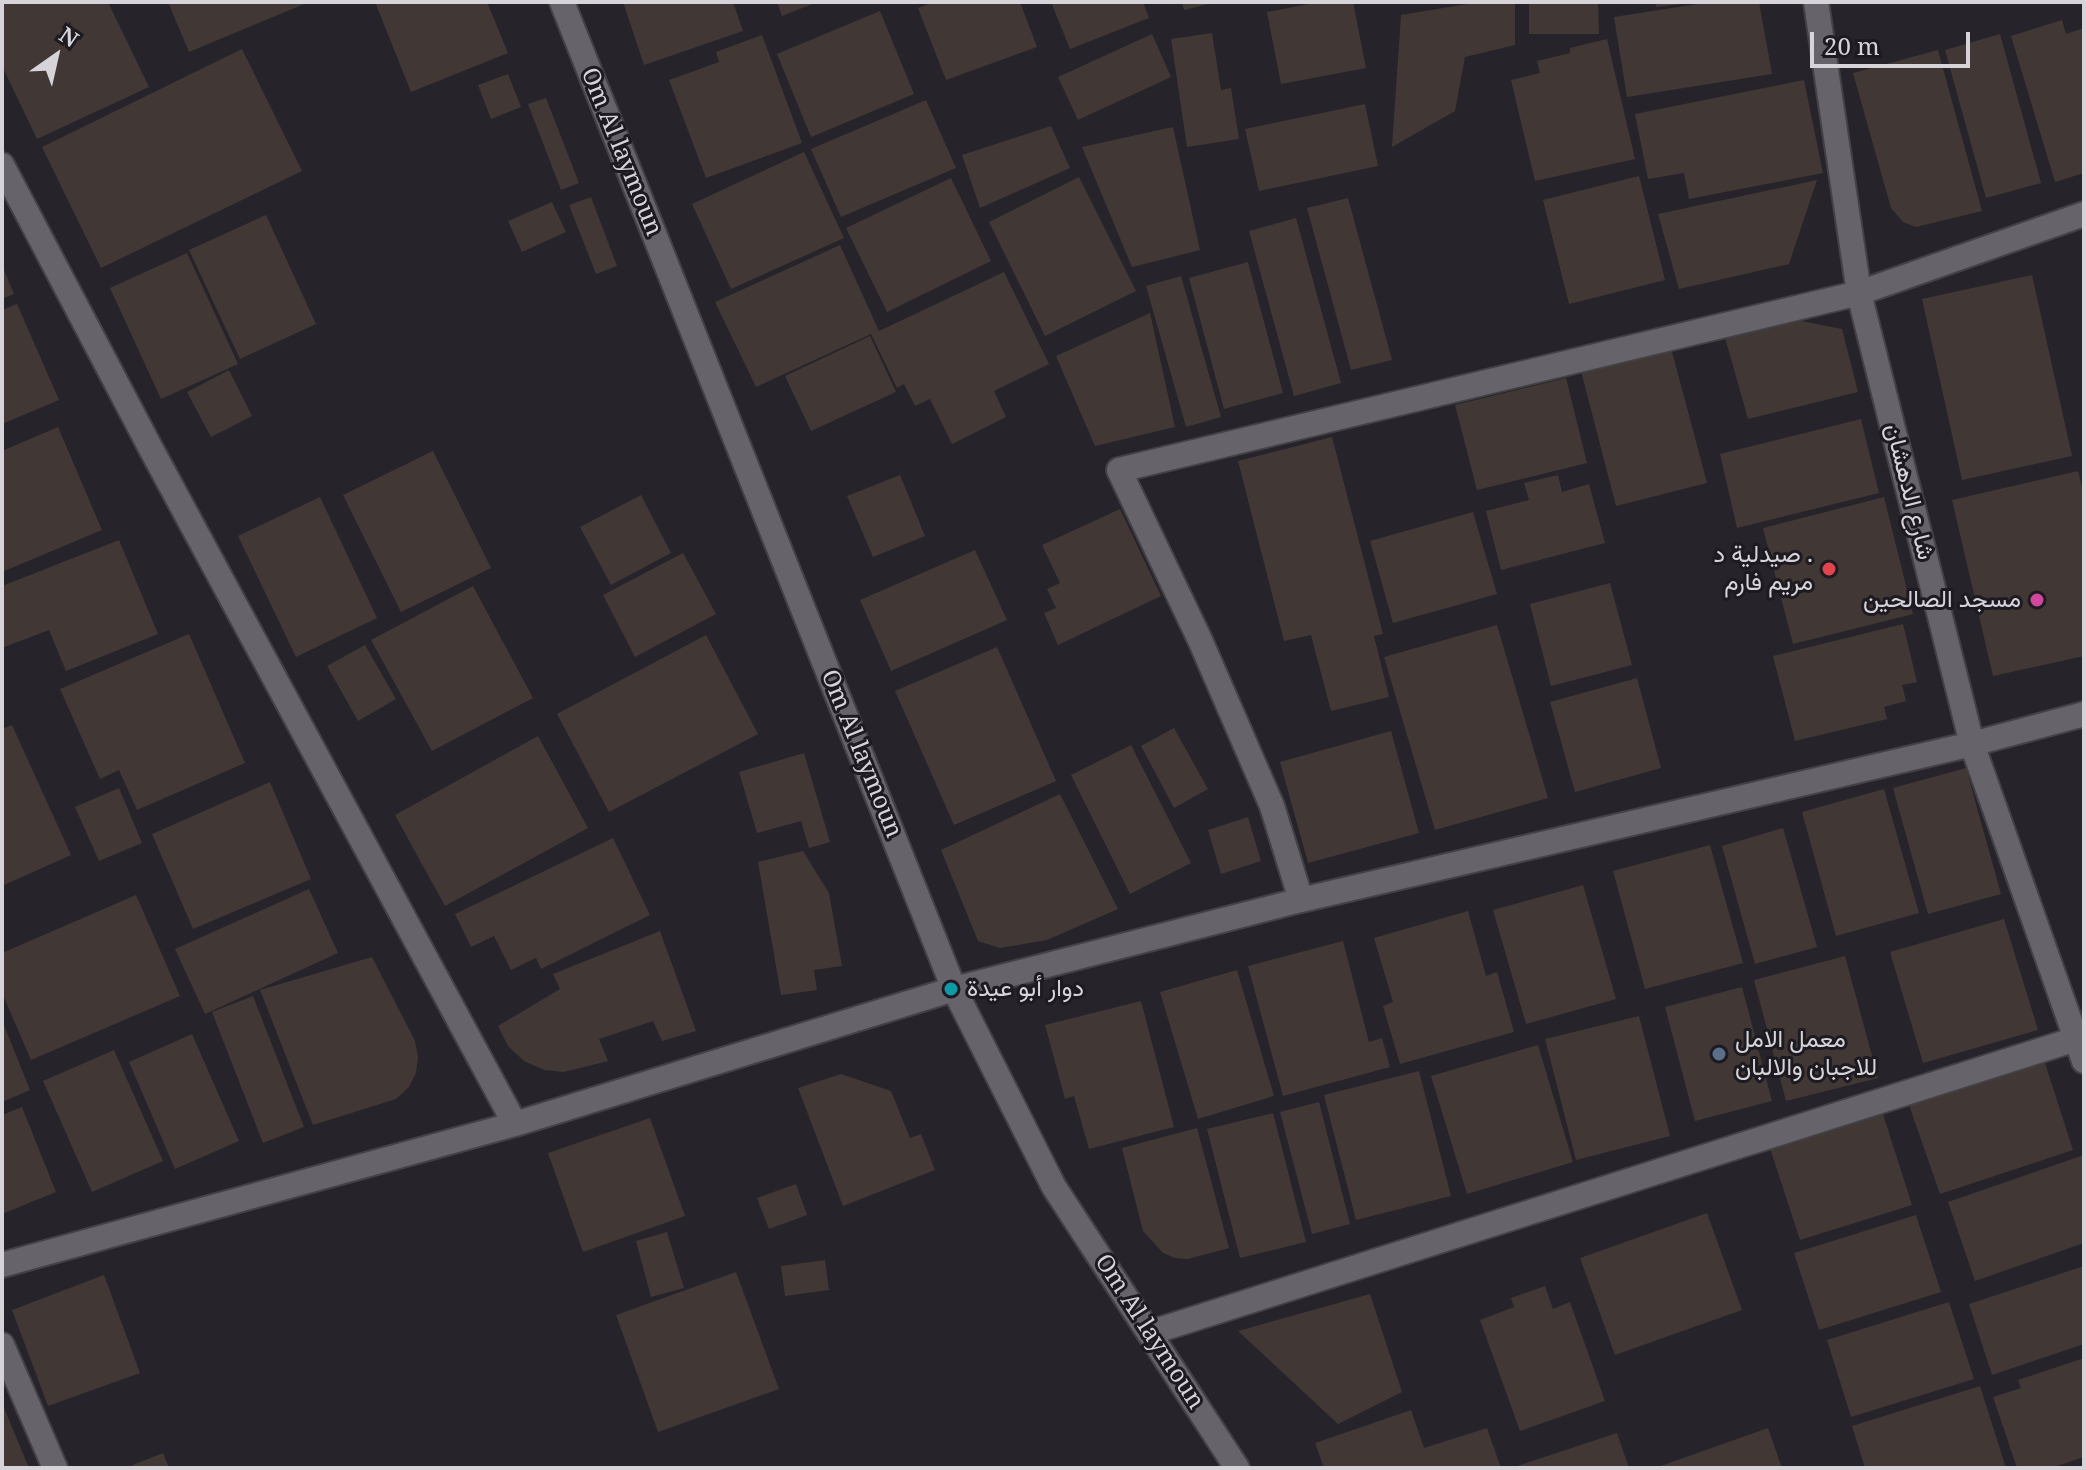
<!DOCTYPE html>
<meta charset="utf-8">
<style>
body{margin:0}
#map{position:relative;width:2086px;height:1470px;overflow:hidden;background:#26232a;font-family:"Noto Serif",serif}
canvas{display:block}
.frame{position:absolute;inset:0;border:4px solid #d6d4d9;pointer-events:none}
.north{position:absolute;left:16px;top:16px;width:80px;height:80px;-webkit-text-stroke:6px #1d1a21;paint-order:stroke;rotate:34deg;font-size:22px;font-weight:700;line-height:32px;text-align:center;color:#d6d4d9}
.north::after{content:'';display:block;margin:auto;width:28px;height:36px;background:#d6d4d9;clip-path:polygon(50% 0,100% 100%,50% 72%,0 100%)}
.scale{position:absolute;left:1810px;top:32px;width:160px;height:36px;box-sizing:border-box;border:4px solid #d6d4d9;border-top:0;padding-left:10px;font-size:24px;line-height:28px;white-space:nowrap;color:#d6d4d9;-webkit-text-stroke:6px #1d1a21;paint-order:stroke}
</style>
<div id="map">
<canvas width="2086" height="1470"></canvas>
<div class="frame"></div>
<div class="north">N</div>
<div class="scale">20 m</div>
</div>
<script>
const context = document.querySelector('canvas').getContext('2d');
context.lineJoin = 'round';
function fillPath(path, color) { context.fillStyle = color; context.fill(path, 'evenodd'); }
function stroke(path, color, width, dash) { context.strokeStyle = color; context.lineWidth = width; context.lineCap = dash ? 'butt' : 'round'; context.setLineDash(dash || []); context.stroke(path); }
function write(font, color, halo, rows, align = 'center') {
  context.font = font + ' "Noto Serif",Vazirmatn,serif'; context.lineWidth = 6; context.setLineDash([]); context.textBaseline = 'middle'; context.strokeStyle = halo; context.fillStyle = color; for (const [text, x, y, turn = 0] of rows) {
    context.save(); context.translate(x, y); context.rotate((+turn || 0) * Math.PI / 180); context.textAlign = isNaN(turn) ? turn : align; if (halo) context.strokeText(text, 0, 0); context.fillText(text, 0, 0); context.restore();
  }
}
const building = new Path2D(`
 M9,2H108L149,87L37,139L2,66V5Z
 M168,2H309L189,52Z
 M375,2H487L508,53L411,92Z
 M623,2H733L743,31L644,65Z
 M777,2H817L782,16Z
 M934,2H1020L1037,47L946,80L918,8Z
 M1051,2H1143L1149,18L1070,49Z
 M1182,2H1212V3L1184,10Z
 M1319,2H1353L1366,68L1281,84L1267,12Z
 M1479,2H1515V45L1465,57L1455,111L1392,147L1401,15Z
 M1529,2H1598L1599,34H1529Z
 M1656,2H1682V4L1656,7Z
 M1710,2H1759L1772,74L1627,97L1614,17Z
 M880,11L914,94L811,137L777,54Z
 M2062,20L2066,34L2084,28V173L2055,182L2011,36Z
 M1212,33L1221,90L1231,88L1239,139L1187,147L1171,39Z
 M1152,34L1171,77L1078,120L1058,77Z
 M2000,34L2041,183L1986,198L1945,50Z
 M762,35L802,143L706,178L669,80L719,62L716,52Z
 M1607,39L1635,159L1535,181L1511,80L1540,73L1537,61L1570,53V48Z
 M242,49L302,171L101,268L42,147Z
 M1938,50L1982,211L1916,227L1903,222L1891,208L1853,73Z
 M508,74L521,107L491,119L478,85Z
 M1804,80L1823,173L1689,199L1684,173L1648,179L1635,114Z
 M546,98L579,183L561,190L528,104Z
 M926,100L956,168L841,217L811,149Z
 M1365,104L1378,166L1259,191L1245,129Z
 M1051,126L1070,168L980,208L962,155Z
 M1173,127L1200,250L1132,267L1082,147Z
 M804,152L844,238L731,289L692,204Z
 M1639,176L1665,280L1569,304L1543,200Z
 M1079,177L1136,291L1045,336L989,222Z
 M951,178L991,261L887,312L846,228Z
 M1817,180L1789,264L1679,289L1658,214Z
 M591,197L617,266L596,274L569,205Z
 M1348,198L1392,360L1351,370L1307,208Z
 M552,202L566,232L522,252L508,221Z
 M266,215L316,324L240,359L189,250Z
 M1296,218L1341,383L1294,396L1249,231Z
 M840,245L879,331L1004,272L1049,364L994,391L1006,417L952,444L930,399L915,406L904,384L897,388L871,334L756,387L715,302Z
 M187,253L238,364L161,399L110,288Z
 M1248,262L1283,393L1224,409L1189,278Z
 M2,265L14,294L2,299Z
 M2032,275L2072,456L1962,480L1922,299Z
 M1181,276L1221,417L1186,427L1146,286Z
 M17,304L59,400L2,424V310Z
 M1150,313L1175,427L1095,446L1056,356Z
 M1781,317L1842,329L1858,392L1748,419L1724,334Z
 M870,336L896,392L811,431L785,376Z
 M1671,348L1707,483L1616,506L1581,371Z
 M229,370L252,416L211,437L187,392Z
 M1566,378L1587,463L1477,490L1455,405Z
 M1861,419L1879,493L1737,528L1720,454Z
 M58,427L102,530L2,572V451Z
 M1332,437L1383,634L1374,636L1389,697L1331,711L1311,635L1284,641L1238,461Z
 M433,451L491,568L401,612L343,495Z
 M2078,471L2084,495V656L1993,676L1952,500Z
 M900,475L925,536L873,557L847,496Z
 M1558,475L1562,492L1589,484L1605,543L1501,570L1486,511L1529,500L1524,483Z
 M641,495L671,553L611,585L580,527Z
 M320,497L377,618L296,657L238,536Z
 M1884,497L1913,614L1793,644L1763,528Z
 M1120,509L1161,596L1058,645L1044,613L1056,608L1047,589L1060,583L1042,545Z
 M1473,512L1497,594L1393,623L1370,541Z
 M119,540L158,634L66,671L49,630L2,648V586Z
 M975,550L1007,620L891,671L860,600Z
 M683,553L716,614L635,657L603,595Z
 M1610,583L1632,665L1551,686L1530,604Z
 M473,586L533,698L432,751L371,640Z
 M1903,624L1917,682L1902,685L1906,701L1884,707L1887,719L1795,741L1773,656Z
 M1497,625L1548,798L1435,830L1384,657Z
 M189,634L245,763L137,810L119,770L100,779L60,689Z
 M706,635L758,734L609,812L557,714Z
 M365,645L396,699L358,721L327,666Z
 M997,647L1056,781L954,825L895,691Z
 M1637,678L1661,768L1575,792L1550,702Z
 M12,725L71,855L2,886V729Z
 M1174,728L1208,789L1174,808L1141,746Z
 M1391,731L1419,833L1308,863L1280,762Z
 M538,736L588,828L445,906L395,815Z
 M1131,745L1191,863L1130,894L1071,775Z
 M804,753L830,842L809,848L801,821L757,833L739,772Z
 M1966,768L2001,894L1928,914L1893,788Z
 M270,782L311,879L193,929L152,834Z
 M119,788L142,843L99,861L75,807Z
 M1884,789L1919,913L1836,936L1802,812Z
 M1060,794L1118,909L1047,940L1000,948L978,941L941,850Z
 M1248,817L1261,861L1221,874L1208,830Z
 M1783,828L1817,947L1755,964L1722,846Z
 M613,838L650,915L541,969L536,958L511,970L494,936L471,947L455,914Z
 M1710,845L1743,963L1645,989L1613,871Z
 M803,851L829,893L842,966L814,970L817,990L781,995L758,862Z
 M1583,885L1616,999L1526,1024L1493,910Z
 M309,889L338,953L205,1014L175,949Z
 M136,895L180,996L31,1060L2,993V953Z
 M1468,911L1486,976L1497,972L1514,1032L1400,1064L1383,1006L1393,1002L1374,938Z
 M2004,919L2038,1030L1923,1063L1890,952Z
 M660,931L696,1031L662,1041L653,1021L599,1039L608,1061L564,1072L544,1070L524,1061L508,1046L498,1026L560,989L553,974Z
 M1343,941L1369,1042L1382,1038L1390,1067L1283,1096L1248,966Z
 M1845,956L1878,1078L1786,1101L1754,980Z
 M372,957L415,1041L418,1057L416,1073L409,1087L396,1099L313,1125L260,990Z
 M1237,970L1274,1096L1198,1119L1160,992Z
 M1742,987L1772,1101L1695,1121L1665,1007Z
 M253,996L304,1127L263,1143L212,1012Z
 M1141,1001L1174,1127L1089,1149L1074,1096L1065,1099L1045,1025Z
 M1639,1016L1670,1136L1576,1160L1545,1039Z
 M2,1020L30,1090L2,1102Z
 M192,1034L239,1141L175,1169L129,1062Z
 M1538,1045L1573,1162L1467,1194L1431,1076Z
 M114,1050L163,1161L92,1192L43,1081Z
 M2044,1060L2073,1150L1940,1194L1909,1105Z
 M1419,1071L1451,1196L1356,1220L1324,1095Z
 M841,1074L891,1091L910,1138L921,1134L935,1170L843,1206L798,1088Z
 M1319,1102L1350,1224L1312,1234L1280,1112Z
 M22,1107L56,1192L2,1214V1115Z
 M1273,1113L1306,1242L1240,1258L1207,1129Z
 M1883,1114L1912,1205L1800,1240L1770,1148Z
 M650,1118L685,1216L583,1252L548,1153Z
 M1197,1128L1229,1248L1188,1259L1175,1258L1163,1253L1143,1231L1122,1148Z
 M2084,1155V1243L1975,1281L1948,1202Z
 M796,1184L807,1215L769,1229L757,1198Z
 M1707,1213L1742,1310L1615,1355L1580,1258Z
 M1916,1215L1941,1292L1819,1330L1794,1253Z
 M667,1232L684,1288L651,1297L636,1241Z
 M825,1260L829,1290L785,1296L781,1266Z
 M2084,1266V1344L1992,1375L1969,1304Z
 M736,1272L779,1389L658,1432L616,1315Z
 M104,1275L140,1373L48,1406L12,1310Z
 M1545,1286L1553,1309L1570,1302L1605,1401L1520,1431L1480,1320L1514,1307L1511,1298Z
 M1370,1294L1402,1392L1338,1424L1238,1331Z
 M1949,1302L1974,1379L1851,1417L1827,1340Z
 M2084,1358V1457L2051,1468H2017L1993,1397L2021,1388L2018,1380Z
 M1980,1386L2006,1468H1865L1852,1426Z
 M2,1403L29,1468H2Z
 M1411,1410L1424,1448L1487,1428L1501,1468H1324L1315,1443Z
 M1768,1428L1782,1468H1655Z
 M1617,1433L1629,1468H1515L1514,1467Z
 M163,1453L169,1468H125Z`);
const minor = new Path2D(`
 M562,2L954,989L1054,1187L1237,1468
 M1816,2L1859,293L1972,744L2084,1061
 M2,165L150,447L515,1124
 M1301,900L1272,806L1200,640L1119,470L1859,293L2084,214
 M2,1265L515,1124L954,989L1301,900L1972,744L2084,714
 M1149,1333L2076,1039
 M2,1345L55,1468`);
const markers = [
 [1829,569,8,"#e0444e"],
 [2037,600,8,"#d1479c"],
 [951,989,8,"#0f9aa8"],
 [1719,1054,8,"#5c6f8a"]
];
const streetNames = [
 ["Om Al laymoun",621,152,68],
 ["شارع الدهشان",1909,492,76],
 ["Om Al laymoun",861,754,68],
 ["Om Al laymoun",1149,1332,57]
];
const poiNames = [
 ["صيدلية د .",1813,555],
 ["مريم فارم",1813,583],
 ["مسجد الصالحين",2021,600],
 ["دوار أبو عيدة",967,989,"left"],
 ["معمل الامل",1735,1040,"left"],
 ["للاجبان والالبان",1735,1068,"left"]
];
fillPath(building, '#413835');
stroke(minor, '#434146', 28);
stroke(minor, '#66636b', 24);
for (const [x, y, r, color] of markers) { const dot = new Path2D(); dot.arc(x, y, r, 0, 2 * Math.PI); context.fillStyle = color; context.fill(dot); stroke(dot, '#1d1a21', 3); }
write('24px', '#d6d4d9', '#1d1a21', streetNames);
write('24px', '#d6d4d9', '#1d1a21', poiNames, 'right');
</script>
